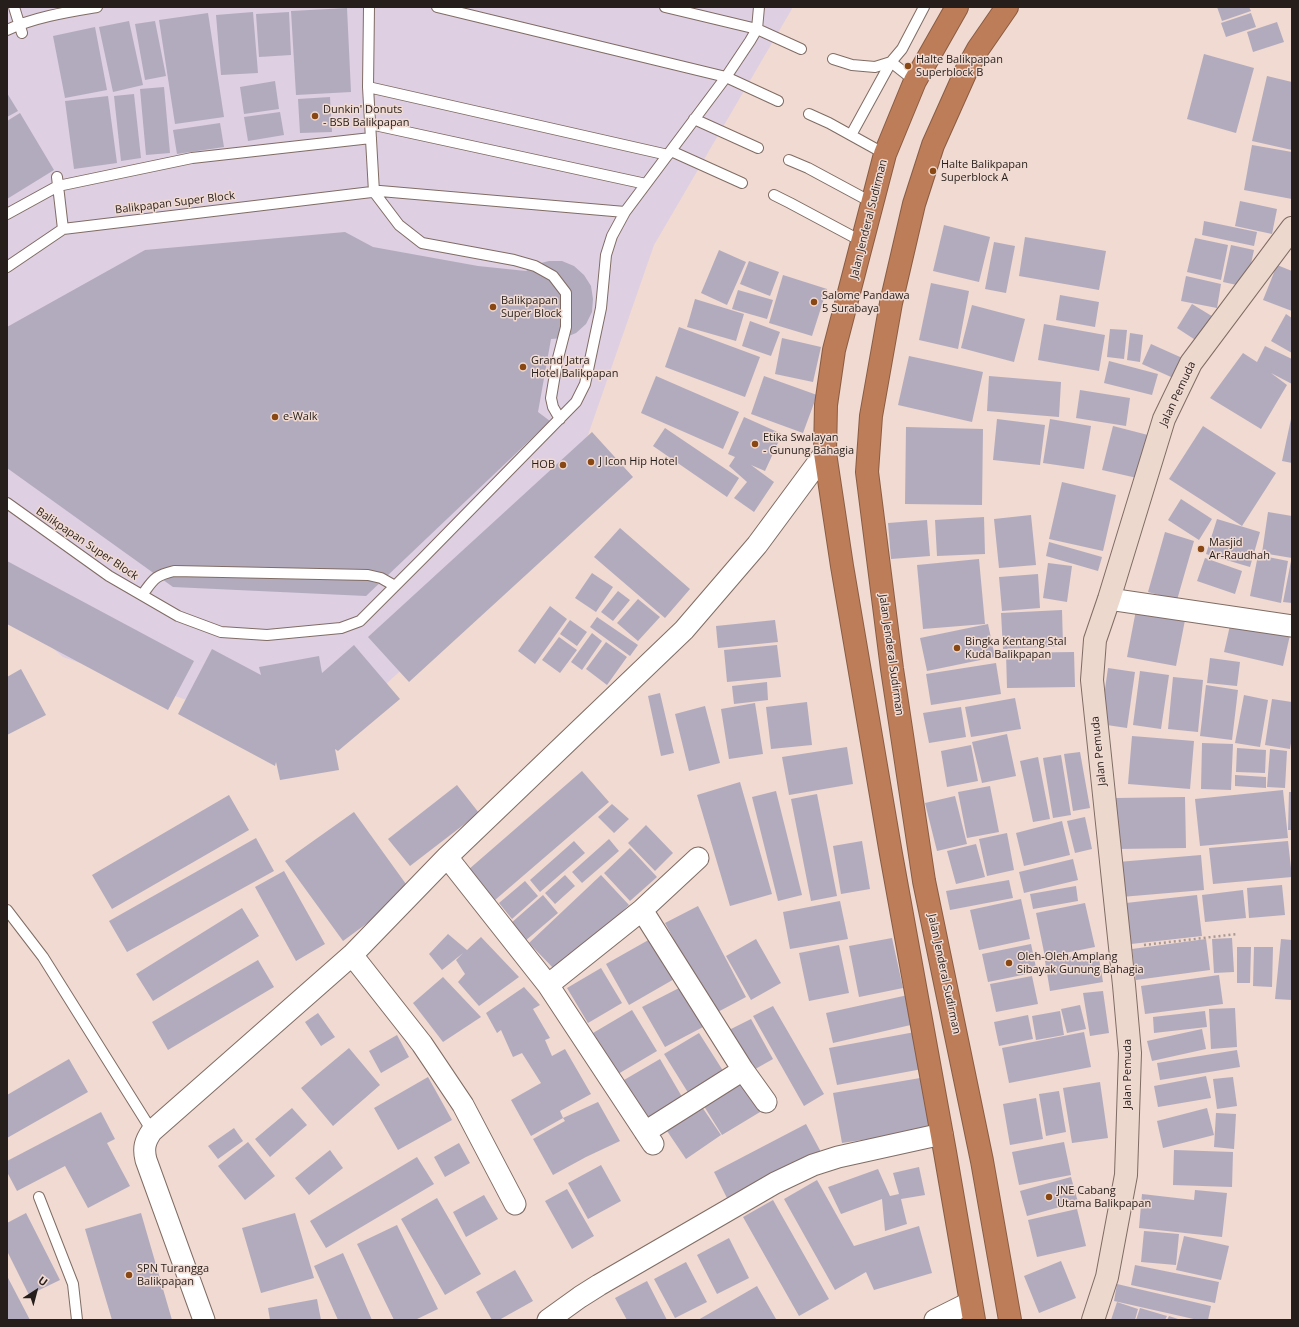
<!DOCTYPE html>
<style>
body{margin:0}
#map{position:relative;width:1299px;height:1327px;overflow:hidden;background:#f0dad1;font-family:"Open Sans",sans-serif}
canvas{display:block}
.frame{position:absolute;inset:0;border:8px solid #261e1b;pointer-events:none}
.north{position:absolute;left:16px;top:1271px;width:40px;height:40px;-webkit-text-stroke:3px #f0dad1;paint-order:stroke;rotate:36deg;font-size:11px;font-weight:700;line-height:16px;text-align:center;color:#261e1b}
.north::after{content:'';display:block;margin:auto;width:14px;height:18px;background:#261e1b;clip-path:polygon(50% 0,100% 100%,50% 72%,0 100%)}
</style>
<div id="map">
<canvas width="1299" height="1327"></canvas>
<div class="frame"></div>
<div class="north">U</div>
</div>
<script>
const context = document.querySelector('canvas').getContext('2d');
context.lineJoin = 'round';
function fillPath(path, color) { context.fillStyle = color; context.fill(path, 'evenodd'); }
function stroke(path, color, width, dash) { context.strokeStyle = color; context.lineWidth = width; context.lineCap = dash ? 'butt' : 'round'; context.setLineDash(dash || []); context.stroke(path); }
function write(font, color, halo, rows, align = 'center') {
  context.font = font + ' "Open Sans",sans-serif'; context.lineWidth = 3; context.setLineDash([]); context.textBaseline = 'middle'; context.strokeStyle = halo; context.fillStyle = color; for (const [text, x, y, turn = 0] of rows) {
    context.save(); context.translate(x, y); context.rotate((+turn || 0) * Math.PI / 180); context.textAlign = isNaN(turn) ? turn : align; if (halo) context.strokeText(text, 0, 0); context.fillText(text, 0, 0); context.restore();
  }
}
const commercial = new Path2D(`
 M7,7H793L654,245L556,527L319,746L63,657L7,609Z`);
const building = new Path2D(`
 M1217,7H1249L1251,11L1222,21Z
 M347,8L351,92L296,95L291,11Z
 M253,12L258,73L221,75L216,15Z
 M289,12L291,55L259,57L256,14Z
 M208,13L224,117L175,124L159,20Z
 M1251,13L1256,27L1226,37L1221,23Z
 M129,21L143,85L113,92L99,27Z
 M155,21L166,76L145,80L135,24Z
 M1277,22L1284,42L1253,52L1247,32Z
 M95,27L107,90L65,98L53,36Z
 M1204,54L1254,68L1236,133L1187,119Z
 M1267,76L1292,82V150L1252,141Z
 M275,81L279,109L244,114L240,87Z
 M164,87L170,153L146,155L140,89Z
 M7,93L18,111L7,117Z
 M134,94L141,158L121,161L114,96Z
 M108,96L117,163L74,169L65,101Z
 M330,97L332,132L300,133L298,99Z
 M280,112L284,135L248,141L244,117Z
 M20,113L54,170L7,199V121Z
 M220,123L224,147L177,154L173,130Z
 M1252,145L1292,152V199L1244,190Z
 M1240,201L1277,209L1272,234L1235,226Z
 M1204,221L1257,232L1254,246L1202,235Z
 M944,225L990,237L979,282L933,271Z
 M345,232L373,247L478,266L526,271L537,264L549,261H562L574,266L584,275L591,286L593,299L592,312L586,324L576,333L564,338L551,339L538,412L550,421L366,596L173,587L7,468V327L145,250Z
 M1025,237L1106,251L1099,290L1019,276Z
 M1195,238L1228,245L1221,280L1187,272Z
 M994,242L1015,246L1006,293L985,289Z
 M1231,245L1254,250L1246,287L1223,282Z
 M719,250L746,262L727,305L701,293Z
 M749,261L779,272L770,296L740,284Z
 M1277,265L1292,271V311L1263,300Z
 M783,275L827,289L812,336L769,323Z
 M1186,276L1221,284L1217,308L1181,301Z
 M931,283L969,291L958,349L919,340Z
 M738,290L773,300L767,319L732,309Z
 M1060,295L1099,302L1095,327L1056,320Z
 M695,299L744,314L736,341L687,327Z
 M1192,304L1215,318L1200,343L1177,328Z
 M972,305L1025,319L1014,362L961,348Z
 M1286,314L1292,318V353L1271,341Z
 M750,321L780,332L771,356L742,346Z
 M1044,324L1105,335L1099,371L1038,360Z
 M679,327L760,357L745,397L665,367Z
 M1110,329L1127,330L1124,359L1107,357Z
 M1130,333L1143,335L1140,362L1127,360Z
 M782,338L821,347L813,382L775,374Z
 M1151,344L1189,361L1180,381L1142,364Z
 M1265,346L1292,359V384L1271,373L1287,385L1261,429L1210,398L1243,353L1257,362Z
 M909,356L983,372L972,422L898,405Z
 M1109,361L1158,374L1152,395L1104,383Z
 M656,376L739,412L723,449L641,413Z
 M764,376L817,395L803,433L751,414Z
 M989,376L1061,382L1059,417L987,411Z
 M1080,390L1130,398L1126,426L1076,418Z
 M744,417L782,434L765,471L751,465L774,482L754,512L734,498L747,482L729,466L735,457L728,454Z
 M997,419L1045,425L1040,465L993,460Z
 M1050,419L1091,426L1084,469L1043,463Z
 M1291,419H1292V463L1282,461Z
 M1113,426L1148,435L1137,478L1102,470Z
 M1203,426L1276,473L1242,526L1169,479Z
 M906,427L983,429L982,505L905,504Z
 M665,428L739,478L727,497L653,446Z
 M592,432L633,477L409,682L368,637Z
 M1062,482L1116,495L1103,551L1049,539Z
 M1181,499L1212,519L1199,540L1168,520Z
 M1268,512L1292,516V558L1262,553Z
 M1031,515L1036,565L999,568L994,519Z
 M984,517L985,554L937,556L935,520Z
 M1217,519L1260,532L1250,567L1206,554Z
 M927,520L930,556L891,559L888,523Z
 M620,528L690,589L665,618L594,557Z
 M1165,532L1194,541L1177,600L1148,592Z
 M1049,542L1102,557L1098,571L1046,556Z
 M1258,555L1288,561L1281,603L1250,596Z
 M1205,558L1242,571L1235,594L1197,581Z
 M979,559L985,624L923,629L917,565Z
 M7,561L194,661L168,710L7,624Z
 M1291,561H1292V603L1283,602Z
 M1048,563L1072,566L1067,602L1043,598Z
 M592,573L613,587L596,612L575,598Z
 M1038,574L1040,608L1002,611L999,577Z
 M618,591L630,600L613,621L601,612Z
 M638,599L660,617L638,641L617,623Z
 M1137,605L1186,615L1176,666L1127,657Z
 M550,606L567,619L535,664L518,651Z
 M1062,610L1063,646L1003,649L1001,613Z
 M597,617L638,645L630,656L590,627Z
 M570,620L587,632L577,646L560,634Z
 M775,620L778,642L718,648L716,626Z
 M1231,621L1290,635L1283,666L1224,652Z
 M988,624L995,657L927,671L920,638Z
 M592,633L602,641L582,670L571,662Z
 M559,637L577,650L560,673L542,660Z
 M606,642L627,657L607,685L586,669Z
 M354,645L400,699L338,751L335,749L339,770L280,780L276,762L275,766L178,714L212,649L261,675L259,667L319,656L322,673Z
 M777,645L781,677L727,682L724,650Z
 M1074,652L1075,687L1007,688L1006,653Z
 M1210,658L1240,662L1237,686L1207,683Z
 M996,663L1001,694L931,705L926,674Z
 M1108,668L1135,672L1127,728L1100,724Z
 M21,669L46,715L7,735V677Z
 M1140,671L1169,675L1161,729L1133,725Z
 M1173,677L1203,680L1198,732L1168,729Z
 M767,682L768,700L734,704L732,686Z
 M1206,685L1238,690L1232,740L1200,736Z
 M660,693L674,753L661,756L648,696Z
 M1244,695L1268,700L1260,747L1235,743Z
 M1015,698L1021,729L971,737L965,707Z
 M1272,699L1292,702V737L1290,749L1265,745Z
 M807,702L812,745L771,749L766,707Z
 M755,703L763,754L729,759L721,709Z
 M705,706L720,763L689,771L675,714Z
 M961,707L966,737L929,743L923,713Z
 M1007,734L1016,776L982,783L972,742Z
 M1132,736L1194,741L1190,789L1128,784Z
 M1202,743L1233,744L1231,790L1201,789Z
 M971,745L978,781L947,787L941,751Z
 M847,747L853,784L789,795L782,757Z
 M1237,748L1266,750L1265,773L1236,772Z
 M1270,749L1287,751L1285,788L1267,787Z
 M1080,752L1090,808L1073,811L1064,754Z
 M1061,755L1071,815L1053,818L1043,758Z
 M1038,757L1050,819L1033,822L1020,761Z
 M582,771L609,802L495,900L468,870Z
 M1235,775L1266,777V788L1235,786Z
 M740,782L772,894L730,906L697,795Z
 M457,785L479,813L410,866L388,839Z
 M990,786L999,832L967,838L958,792Z
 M1283,790L1288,838L1200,846L1195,799Z
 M776,791L802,895L778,901L752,797Z
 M1289,792H1292V830H1288Z
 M817,794L837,896L811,901L791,799Z
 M229,795L249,830L112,909L92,875Z
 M955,796L967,844L937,851L925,803Z
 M1185,797L1186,848L1117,849L1116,798Z
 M612,804L629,819L614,833L598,817Z
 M354,812L411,891L343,941L285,861Z
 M1085,817L1092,849L1075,853L1067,821Z
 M1062,821L1070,855L1024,866L1016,833Z
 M646,825L673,853L655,871L628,843Z
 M1007,833L1014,870L987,876L979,839Z
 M256,838L274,871L127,952L109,921Z
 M609,839L619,851L582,883L572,872Z
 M574,841L585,853L540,892L530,880Z
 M862,841L870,889L841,894L833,846Z
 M1288,841L1292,877L1213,884L1209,848Z
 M976,844L985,877L956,884L947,851Z
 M630,848L657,877L630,901L604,873Z
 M1201,855L1204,890L1121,897L1118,862Z
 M1073,859L1078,880L1024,893L1019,872Z
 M284,871L325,944L296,961L255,887Z
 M565,875L575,886L555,904L545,893Z
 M601,875L629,905L557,972L529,943Z
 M1009,880L1013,898L950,910L946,891Z
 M525,881L538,896L512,919L499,903Z
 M1282,885L1285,915L1249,918L1247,888Z
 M1076,886L1078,901L1033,909L1030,894Z
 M1243,890L1246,918L1205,922L1202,895Z
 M543,895L558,913L525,941L510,924Z
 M1197,895L1202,936L1131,944L1126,903Z
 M1021,899L1030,939L979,950L970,910Z
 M840,901L848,939L790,949L783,912Z
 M1085,903L1095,947L1045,957L1036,913Z
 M698,906L746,997L714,1014L665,923Z
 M242,908L259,936L153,1001L136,974Z
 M448,934L467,950L481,937L519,977L479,1006L458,982L465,974L456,960L463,953L442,970L429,954Z
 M652,938L676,978L629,1005L606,964Z
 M892,938L903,988L859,997L849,946Z
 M1232,938L1234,972L1214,973L1212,939Z
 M756,939L781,983L751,1000L726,956Z
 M1206,939L1210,970L1136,980L1132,949Z
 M1281,939L1292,940V1000L1275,999Z
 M1031,944L1037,972L988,982L982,954Z
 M839,945L849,993L809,1001L799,953Z
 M1237,947H1251L1250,983H1237Z
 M1254,947H1273L1272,987L1253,986Z
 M1098,952L1103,982L1050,991L1045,961Z
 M258,960L274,987L168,1050L152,1022Z
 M601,968L622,1003L588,1023L567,988Z
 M1219,975L1223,1004L1145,1014L1141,986Z
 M1032,976L1038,1004L996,1012L990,984Z
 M443,977L481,1017L443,1042L413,1003Z
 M524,987L540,1005L533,1009L550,1038L545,1040L552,1056L565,1049L591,1094L560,1111L563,1118L598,1102L620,1141L586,1157L553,1175L533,1139L565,1121L563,1118L531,1136L511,1100L541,1083L522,1053L513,1057L501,1030L497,1033L486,1013Z
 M681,987L703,1027L665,1047L642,1007Z
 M1103,991L1109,1033L1090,1036L1083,993Z
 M908,995L915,1024L833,1043L826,1013Z
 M1080,1005L1086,1029L1067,1033L1061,1009Z
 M773,1006L824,1094L804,1106L753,1016Z
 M1235,1008L1237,1047L1211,1049L1209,1009Z
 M632,1010L657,1051L618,1074L593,1033Z
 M1060,1011L1064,1035L1036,1040L1032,1016Z
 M1205,1011L1207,1027L1154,1033L1153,1017Z
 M318,1013L335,1037L321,1046L305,1022Z
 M1028,1015L1033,1039L999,1046L994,1022Z
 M751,1019L773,1059L750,1072L727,1031Z
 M1202,1029L1206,1049L1152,1061L1147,1041Z
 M915,1032L922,1069L837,1085L829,1048Z
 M1084,1032L1091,1067L1009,1083L1002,1048Z
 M699,1033L727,1077L692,1099L664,1054Z
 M397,1035L409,1057L381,1073L369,1051Z
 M349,1048L380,1085L333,1126L301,1088Z
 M1237,1050L1240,1067L1160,1080L1157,1063Z
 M69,1059L88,1092L7,1138V1095Z
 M660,1059L685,1102L650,1123L624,1080Z
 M1206,1076L1211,1098L1158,1107L1154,1086Z
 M428,1077L452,1120L398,1150L374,1108Z
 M745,1077L765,1109L722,1135L702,1103Z
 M926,1077L935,1129L842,1143L833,1093Z
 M1233,1077L1237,1106L1217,1109L1213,1079Z
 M1100,1082L1108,1138L1072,1143L1063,1088Z
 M1059,1091L1066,1132L1046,1136L1039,1094Z
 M1036,1098L1043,1139L1010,1145L1003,1104Z
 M700,1104L721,1135L686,1159L665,1128Z
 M292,1108L307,1125L270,1157L255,1139Z
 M1207,1108L1214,1135L1163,1148L1157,1121Z
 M101,1112L115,1139L107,1143L130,1186L88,1208L65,1166L17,1191L7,1172V1161Z
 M1216,1113L1236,1114L1234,1149L1214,1147Z
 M806,1124L822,1154L729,1202L714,1172Z
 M234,1128L243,1141L218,1159L208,1146Z
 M248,1142L275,1176L245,1200L218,1166Z
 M1064,1142L1071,1175L1019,1185L1012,1152Z
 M459,1143L470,1163L445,1177L434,1157Z
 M330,1150L343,1168L309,1195L295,1178Z
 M1174,1150L1233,1152L1232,1187L1173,1185Z
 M417,1157L434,1184L326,1248L310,1221Z
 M601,1165L621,1201L588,1219L568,1183Z
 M919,1167L925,1195L901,1199L907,1224L885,1231L882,1199L841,1214L828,1187L878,1169L890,1196L899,1194L893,1173Z
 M1071,1177L1078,1202L1027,1216L1020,1191Z
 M817,1180L854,1246L919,1226L932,1273L874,1290L866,1272L835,1290L784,1199Z
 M567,1189L594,1236L572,1249L545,1201Z
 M1195,1190L1227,1193L1222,1237L1139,1228L1142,1194L1194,1200Z
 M484,1195L498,1219L466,1237L453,1212Z
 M437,1198L481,1274L445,1295L401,1219Z
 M773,1200L829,1299L799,1316L743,1217Z
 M1077,1209L1086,1246L1037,1257L1028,1220Z
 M26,1213L60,1280L29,1295L7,1251V1223Z
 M141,1213L172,1320H112L85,1229Z
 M295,1213L314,1278L261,1293L242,1228Z
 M397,1225L438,1309L415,1320H394L357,1244Z
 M1144,1231L1179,1234L1176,1265L1141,1262Z
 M1184,1236L1229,1246L1221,1280L1176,1270Z
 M729,1238L749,1278L717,1294L697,1255Z
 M343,1253L372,1320H338L314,1266Z
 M1061,1261L1076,1298L1039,1313L1024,1276Z
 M686,1262L707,1302L675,1318L654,1279Z
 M1135,1265L1219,1282L1215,1303L1131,1285Z
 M515,1270L533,1301L499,1320H492L476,1292Z
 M7,1276L30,1320H7Z
 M647,1281L667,1320H627L615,1298Z
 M1117,1284L1211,1306L1208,1320H1198L1114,1301Z
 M757,1286L776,1319L774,1320H698Z
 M317,1299L321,1320H270L268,1308Z
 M1117,1302L1138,1309L1135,1320H1111Z
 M1140,1308L1167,1316L1165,1320H1136Z
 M1169,1316L1181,1320H1167Z`);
const path = new Path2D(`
 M1144,945L1237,934`);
const lane = new Path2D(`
 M14,7L22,33
 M369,7L368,87L374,192L399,225L422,243L514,260L535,266L553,276L566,293V327L557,362L551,398L553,407L560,419
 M437,7L726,77L778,101
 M665,7L757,29L801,49
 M7,30C35,17 67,12 97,7
 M833,59L852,65L875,67L891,62
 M891,62L915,81
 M368,87L668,155
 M809,114L829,123L885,154
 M694,119L758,148
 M370,124L646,184
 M851,135L891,62L902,49L924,7
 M671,151L742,183
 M789,160L808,168L873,203
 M57,177L63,229
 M774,195L790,203L863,242
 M7,214L58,186L192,158L371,138
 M7,267L63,229L380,191L625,212
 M7,503L109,576L178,616L221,632L267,635L341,628L360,621L424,557L576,402L585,384L601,308L606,255L612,236L625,212L726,77L750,41L757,29L759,7
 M142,595C154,579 154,576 174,571L368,575L381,578L395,586
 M7,910L43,957L152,1131
 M39,1197L73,1284L77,1320`);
const street = new Path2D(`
 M1109,599L1292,626
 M447,857L548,985L653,1144
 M642,910L743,1070L766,1102
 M352,955L422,1044L463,1105L515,1204
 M548,985L642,910L698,858
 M645,1132L743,1070
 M204,1320L146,1160C143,1148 145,1141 152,1131L352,955L447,857L684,630L757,545L825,453
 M548,1320L580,1297L599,1285L775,1183L813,1165L838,1157L942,1134
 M935,1320L971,1302`);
const secondary = new Path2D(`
 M1093,1320L1107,1277L1126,1175L1130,1053L1124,985L1092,680L1095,640L1109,599L1164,419L1191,363L1292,228`);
const highway = new Path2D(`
 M957,7L915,81L885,154L834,350L826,405L825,453L842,566L891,854L945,1152L974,1320
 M1007,7L978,49L967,69L933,145L914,204L891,303L871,416L867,472L892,669L924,881L982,1161L1010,1320`);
const markers = [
 [908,66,4,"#894813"],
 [315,116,4,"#894813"],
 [933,171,4,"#894813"],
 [814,302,4,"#894813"],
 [493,307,4,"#894813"],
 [523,367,4,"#894813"],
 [275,417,4,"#894813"],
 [755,444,4,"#894813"],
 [591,462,4,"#894813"],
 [563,465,4,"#894813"],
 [1201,549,4,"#894813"],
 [957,648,4,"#894813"],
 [1009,963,4,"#894813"],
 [1049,1197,4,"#894813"],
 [129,1275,4,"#894813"]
];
const poiNames = [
 ["Halte Balikpapan",916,60],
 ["Superblock B",916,73],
 ["Dunkin' Donuts",323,110],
 ["- BSB Balikpapan",323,123],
 ["Halte Balikpapan",941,165],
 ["Superblock A",941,178],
 ["Salome Pandawa",822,296],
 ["5 Surabaya",822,309],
 ["Balikpapan",501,301],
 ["Super Block",501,314],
 ["Grand Jatra",531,361],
 ["Hotel Balikpapan",531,374],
 ["e-Walk",283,417],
 ["Etika Swalayan",763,438],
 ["- Gunung Bahagia",763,451],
 ["J Icon Hip Hotel",599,462],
 ["HOB",555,465,"right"],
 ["Masjid",1209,543],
 ["Ar-Raudhah",1209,556],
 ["Bingka Kentang Stal",965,642],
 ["Kuda Balikpapan",965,655],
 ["Oleh-Oleh Amplang",1017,957],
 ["Sibayak Gunung Bahagia",1017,970],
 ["JNE Cabang",1057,1191],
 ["Utama Balikpapan",1057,1204],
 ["SPN Turangga",137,1269],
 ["Balikpapan",137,1282]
];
const streetNames = [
 ["Balikpapan Super Block",175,203,-7],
 ["Jalan Jenderal Sudirman",869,219,-76],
 ["Jalan Pemuda",1178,394,-65],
 ["Balikpapan Super Block",87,544,34],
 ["Jalan Jenderal Sudirman",891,655,82],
 ["Jalan Pemuda",1099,751,-96],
 ["Jalan Jenderal Sudirman",944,974,78],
 ["Jalan Pemuda",1128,1074,-90]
];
fillPath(commercial, '#decfe2');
fillPath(building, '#b2abbe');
stroke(lane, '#806c64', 12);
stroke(street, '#806c64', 23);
stroke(secondary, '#806c64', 24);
stroke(highway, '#895c43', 24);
stroke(path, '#a99891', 2.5, [2, 3]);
stroke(lane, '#fff', 10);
stroke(street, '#fff', 21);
stroke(secondary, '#ecd8cd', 22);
stroke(highway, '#be7d59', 22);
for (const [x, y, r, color] of markers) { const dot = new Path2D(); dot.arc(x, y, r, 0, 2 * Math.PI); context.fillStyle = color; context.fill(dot); stroke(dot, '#f0dad1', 1.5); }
write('11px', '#261e1b', '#f0dad1', poiNames, 'left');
write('11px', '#261e1b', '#f0dad1', streetNames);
</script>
